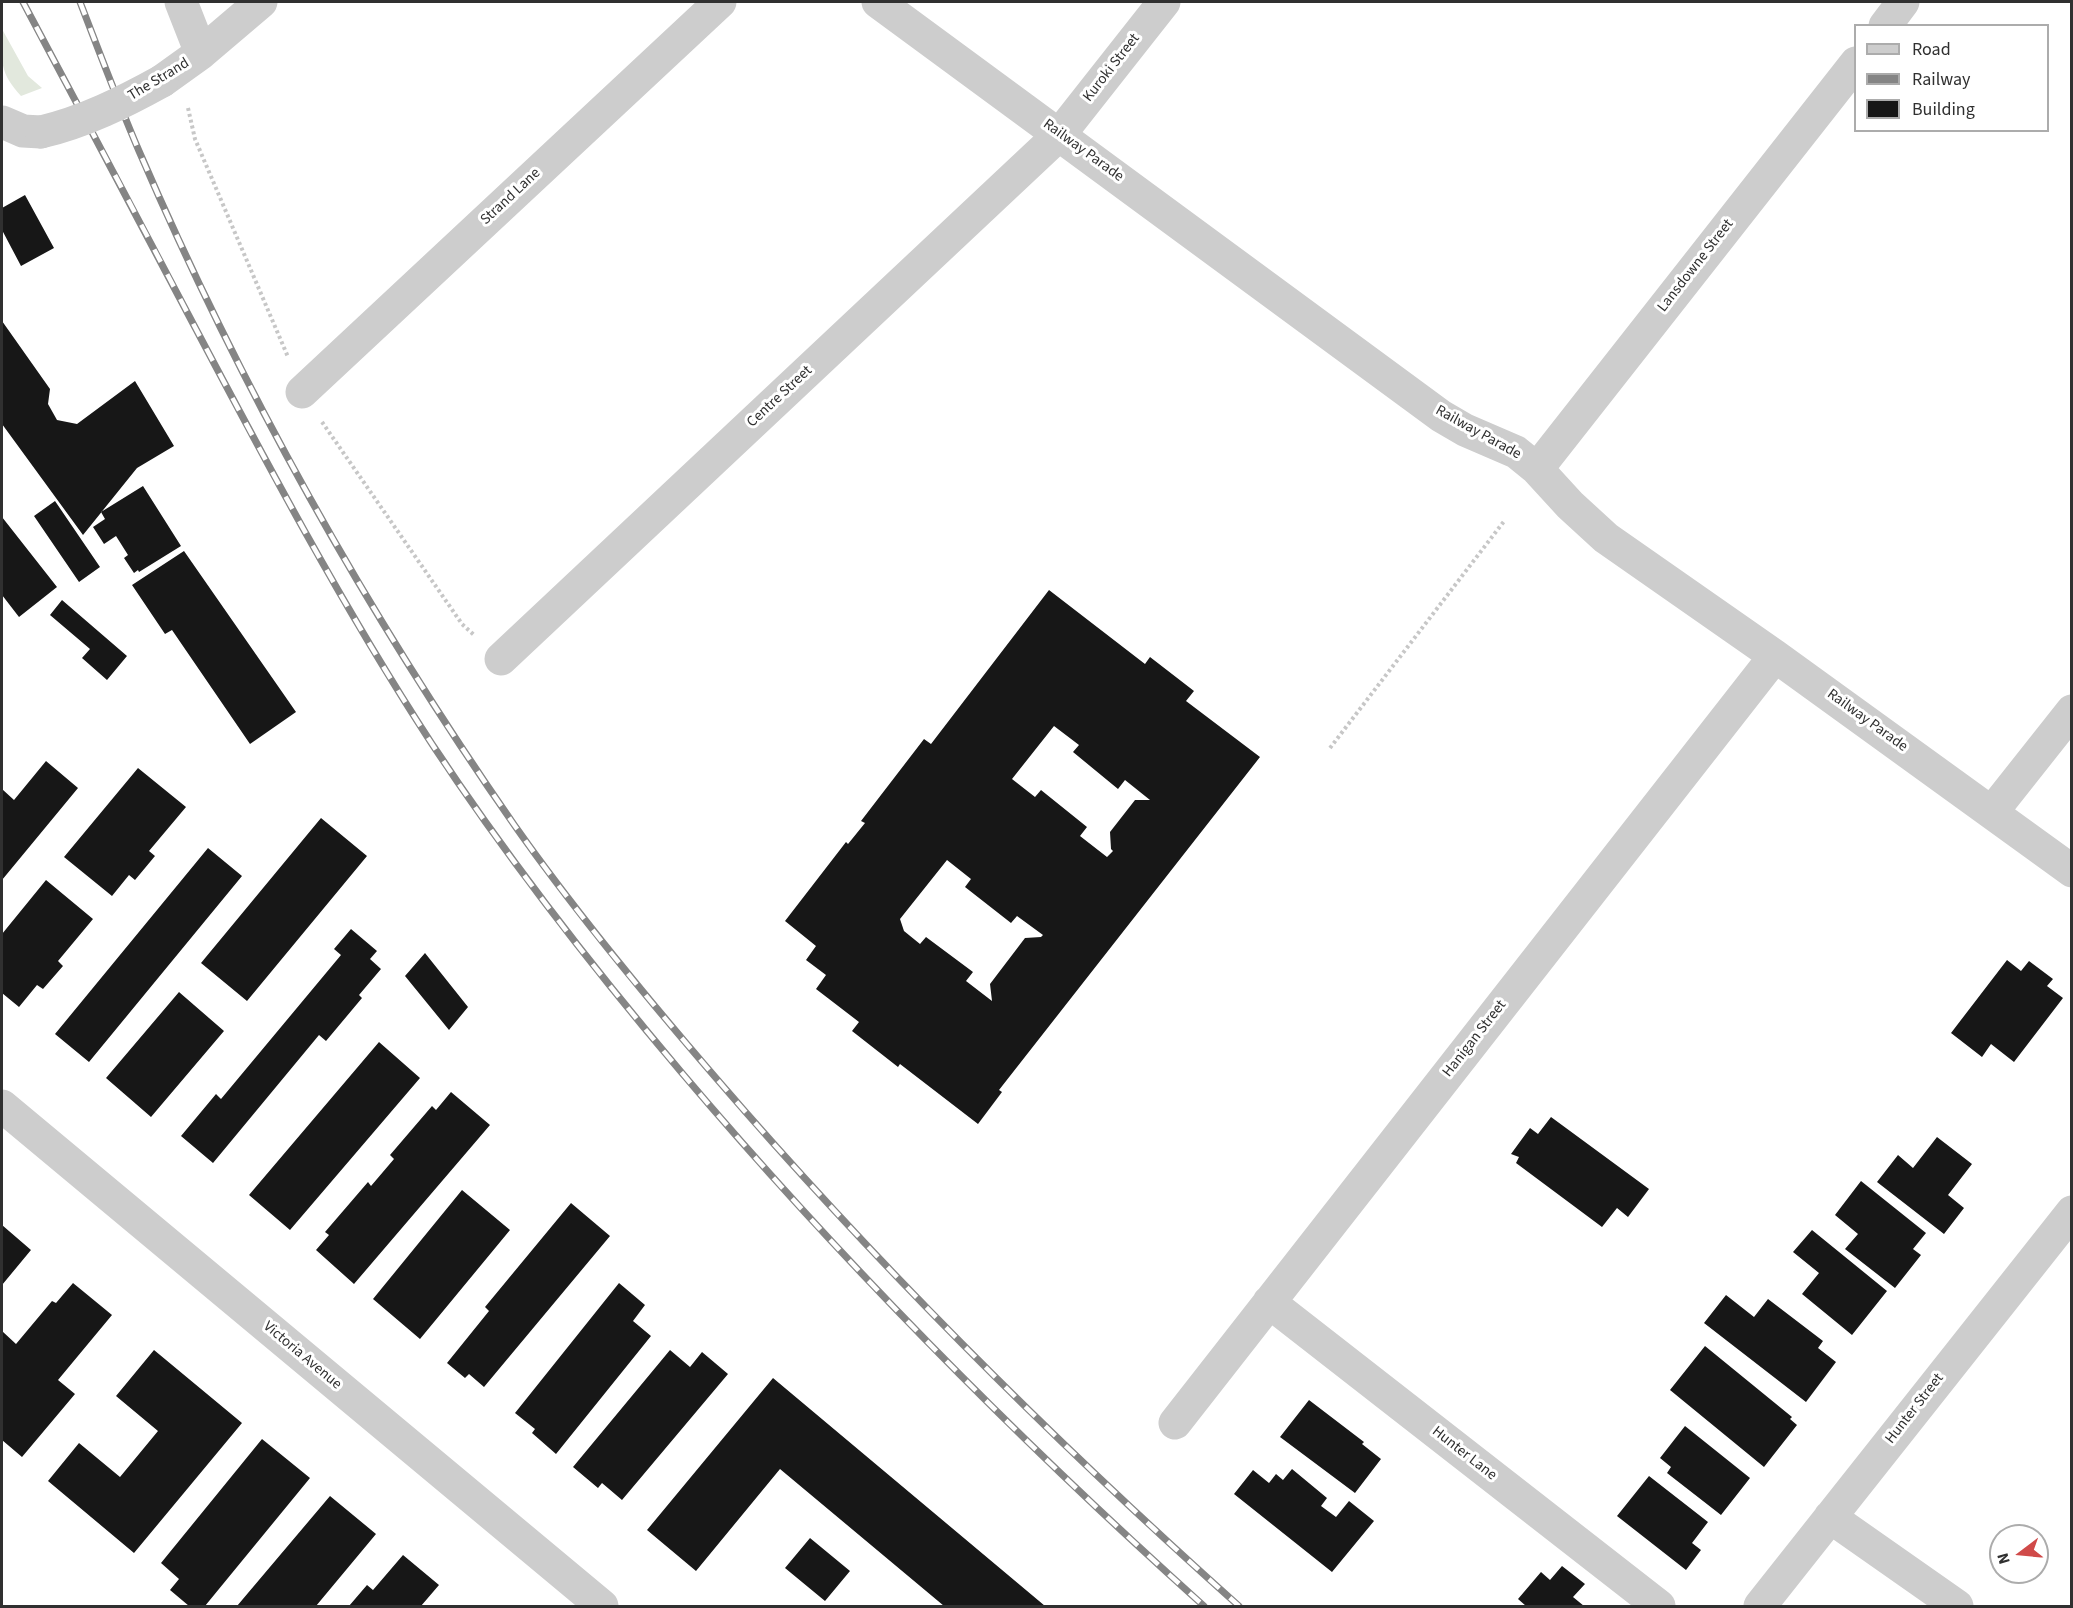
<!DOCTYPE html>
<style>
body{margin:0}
#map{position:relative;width:2073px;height:1608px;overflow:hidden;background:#fff;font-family:"Source Sans 3",sans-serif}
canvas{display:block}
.frame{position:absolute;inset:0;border:3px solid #303030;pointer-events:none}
.legend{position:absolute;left:1854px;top:24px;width:195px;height:108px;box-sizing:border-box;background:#fff;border:2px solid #acacac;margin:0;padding:8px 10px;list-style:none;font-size:18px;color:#303030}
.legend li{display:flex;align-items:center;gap:12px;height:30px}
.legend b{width:30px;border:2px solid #acacac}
.north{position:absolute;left:1989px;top:1524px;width:60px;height:60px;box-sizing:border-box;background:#fff;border:2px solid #acacac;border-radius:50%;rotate:254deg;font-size:16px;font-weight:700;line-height:24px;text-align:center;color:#303030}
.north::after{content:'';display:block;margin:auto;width:21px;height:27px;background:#d04a49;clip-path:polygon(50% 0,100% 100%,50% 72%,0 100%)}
</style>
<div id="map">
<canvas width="2073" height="1608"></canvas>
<div class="frame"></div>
<ul class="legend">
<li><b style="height:8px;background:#cdcdcd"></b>Road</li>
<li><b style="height:8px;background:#858585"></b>Railway</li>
<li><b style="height:16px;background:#171717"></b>Building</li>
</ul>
<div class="north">N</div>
</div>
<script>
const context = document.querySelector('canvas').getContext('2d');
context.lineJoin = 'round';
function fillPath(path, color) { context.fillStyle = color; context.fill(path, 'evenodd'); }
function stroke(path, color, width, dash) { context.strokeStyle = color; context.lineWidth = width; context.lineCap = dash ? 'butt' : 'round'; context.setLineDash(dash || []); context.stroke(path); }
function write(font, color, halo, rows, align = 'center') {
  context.font = font + ' "Source Sans 3",sans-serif'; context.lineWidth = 6; context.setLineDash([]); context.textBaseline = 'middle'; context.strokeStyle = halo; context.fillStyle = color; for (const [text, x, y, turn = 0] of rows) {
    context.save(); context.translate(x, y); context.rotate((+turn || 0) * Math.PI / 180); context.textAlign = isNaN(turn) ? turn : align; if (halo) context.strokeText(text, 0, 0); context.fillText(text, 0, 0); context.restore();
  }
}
const green = new Path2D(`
 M2,29L28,76L42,88L21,96C0,73 1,62 2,29Z`);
const building = new Path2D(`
 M25,195L54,248L21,266L2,230V208Z
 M2,321L50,389L48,404L57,420L77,424L135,381L174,446L137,468L83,535L2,424Z
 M143,486L181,546L139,572L138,570L134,573L124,558L128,555L116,536L104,544L93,527L105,519L101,512Z
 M55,501L100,567L79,582L34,516Z
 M2,517L57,587L19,617L2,595Z
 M184,551L296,712L250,744L172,630L165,634L132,585Z
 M1049,590L1145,664L1150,657L1194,691L1186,701L1260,757L999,1090L1002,1092L978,1124L900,1064L898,1067L852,1031L859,1022L816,989L826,975L806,960L816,946L785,921L846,842L848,844L865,823L861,821L924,739L931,744ZM1054,726L1079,745L1073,752L1118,789L1125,780L1150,800H1135L1110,832L1111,849L1113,851L1107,857L1080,836L1087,827L1041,790L1035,797L1012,779ZM947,860L971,879L965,887L1011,923L1017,916L1043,935L1041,937L1025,938L990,984L992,1001L966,981L973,972L926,937L920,944L904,931L900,919Z
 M62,600L127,656L107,680L82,658L90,649L50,615Z
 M46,761L78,788L2,880V789L14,800Z
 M138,768L186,807L149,851L155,856L135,880L129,875L112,896L64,857Z
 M321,818L367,856L247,1001L201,963Z
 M208,848L242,876L89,1062L55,1034Z
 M46,880L93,919L58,961L63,966L43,989L37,985L19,1007L2,993V934Z
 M351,929L377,951L370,959L381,969L359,995L362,998L326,1041L319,1035L213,1163L181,1136L216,1094L221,1099L341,955L334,949Z
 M425,953L468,1007L449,1030L405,976Z
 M2007,960L2021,971L2029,961L2053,979L2047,986L2063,998L2014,1062L1991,1044L1982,1057L1951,1033Z
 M179,992L224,1031L151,1117L106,1078Z
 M379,1042L420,1078L290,1230L249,1195Z
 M451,1092L490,1125L354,1284L316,1250L329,1235L325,1232L368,1182L371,1186L394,1159L390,1155L432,1106L436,1110Z
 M1551,1117L1649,1189L1628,1217L1617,1208L1602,1227L1516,1163L1519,1157L1511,1154L1530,1128L1538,1134Z
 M1937,1137L1972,1164L1948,1195L1964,1208L1944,1234L1877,1182L1898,1155L1913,1168Z
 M1861,1181L1926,1233L1913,1249L1921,1255L1895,1288L1845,1249L1858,1234L1835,1215Z
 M462,1190L510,1230L420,1339L373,1299Z
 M571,1203L610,1236L484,1387L469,1374L465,1378L447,1363L489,1311L485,1307Z
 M2,1225L31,1250L2,1285Z
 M1812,1230L1887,1291L1852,1335L1802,1294L1819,1273L1793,1252Z
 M73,1283L112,1315L58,1380L75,1394L22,1457L2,1440V1331L16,1344L52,1301L56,1303Z
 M619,1283L645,1305L633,1321L651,1336L556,1454L532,1433L535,1429L515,1413Z
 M1726,1295L1754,1317L1768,1299L1823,1341L1818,1348L1836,1362L1806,1402L1704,1323Z
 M1705,1346L1792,1417L1790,1419L1797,1425L1764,1467L1670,1390Z
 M154,1350L242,1423L134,1553L48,1481L79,1443L120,1477L158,1431L116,1396Z
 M670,1350L690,1367L702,1352L728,1374L622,1500L602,1483L598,1488L573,1467Z
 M773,1378L1045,1606H944L780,1469L696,1571L647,1530Z
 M1309,1400L1364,1442L1362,1444L1381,1459L1355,1493L1280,1437Z
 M1685,1426L1750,1478L1721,1515L1667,1473L1671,1467L1660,1458Z
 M262,1439L310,1478L205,1606H189L170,1590L179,1579L161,1563Z
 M1292,1469L1327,1498L1321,1506L1336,1517L1349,1501L1374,1521L1332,1572L1234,1494L1253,1470L1269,1483L1276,1474L1283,1480Z
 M1649,1476L1708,1522L1692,1543L1701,1550L1686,1570L1617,1516Z
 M330,1496L376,1534L316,1606H237Z
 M810,1538L850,1571L825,1601L785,1568Z
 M403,1555L439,1585L421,1606H349L367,1585L373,1590Z
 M1562,1566L1585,1584L1573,1597L1584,1606H1526L1518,1599L1541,1572L1550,1580Z`);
const path = new Path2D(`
 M188,108L195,139L288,357
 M322,422L462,624L474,635
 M1330,748L1505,520`);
const minor = new Path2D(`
 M181,2L201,53
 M878,2L1441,416L1465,430L1516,452L1537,469L1570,505L1606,538L1775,656L2072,871
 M1885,26L1903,2
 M162,81L201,53L261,2
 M2,122L23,131L41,132
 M302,392L720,2
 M1537,469L1856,63
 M501,659L1060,134L1164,2
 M1992,812L2072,711
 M2,1106L602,1606
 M1269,1302L1659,1606
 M1175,1423L1775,656
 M1830,1517L1957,1606
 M1760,1606L2072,1212`);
const rail = new Path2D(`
 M23,2C78,106 134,210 188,314C265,460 342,606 432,744C508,859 593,968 682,1073C843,1263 1019,1440 1204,1606
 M80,2C99,51 118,102 139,151C241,388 368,615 515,826C577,914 646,997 716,1078C878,1266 1054,1441 1239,1606`);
const minorBridge = new Path2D(`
 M41,132C84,122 124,102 162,81`);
const streetNames = [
 ["Kuroki Street",1112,68,-52],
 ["The Strand",159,80,-31],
 ["Railway Parade",1083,151,36],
 ["Strand Lane",511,197,-43],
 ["Lansdowne Street",1696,266,-52],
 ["Centre Street",780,397,-43],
 ["Railway Parade",1478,433,29],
 ["Railway Parade",1867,721,36],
 ["Hanigan Street",1475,1039,-52],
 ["Victoria Avenue",302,1356,40],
 ["Hunter Street",1915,1409,-52],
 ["Hunter Lane",1464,1454,38]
];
fillPath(green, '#e2e8dd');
fillPath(building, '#171717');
stroke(path, '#c7c7c7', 4, [3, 3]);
stroke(minor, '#cdcdcd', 33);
stroke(rail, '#858585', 7);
stroke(rail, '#fff', 4.5, [14]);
stroke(minorBridge, '#cdcdcd', 33);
write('15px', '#303030', '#fff', streetNames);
</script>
